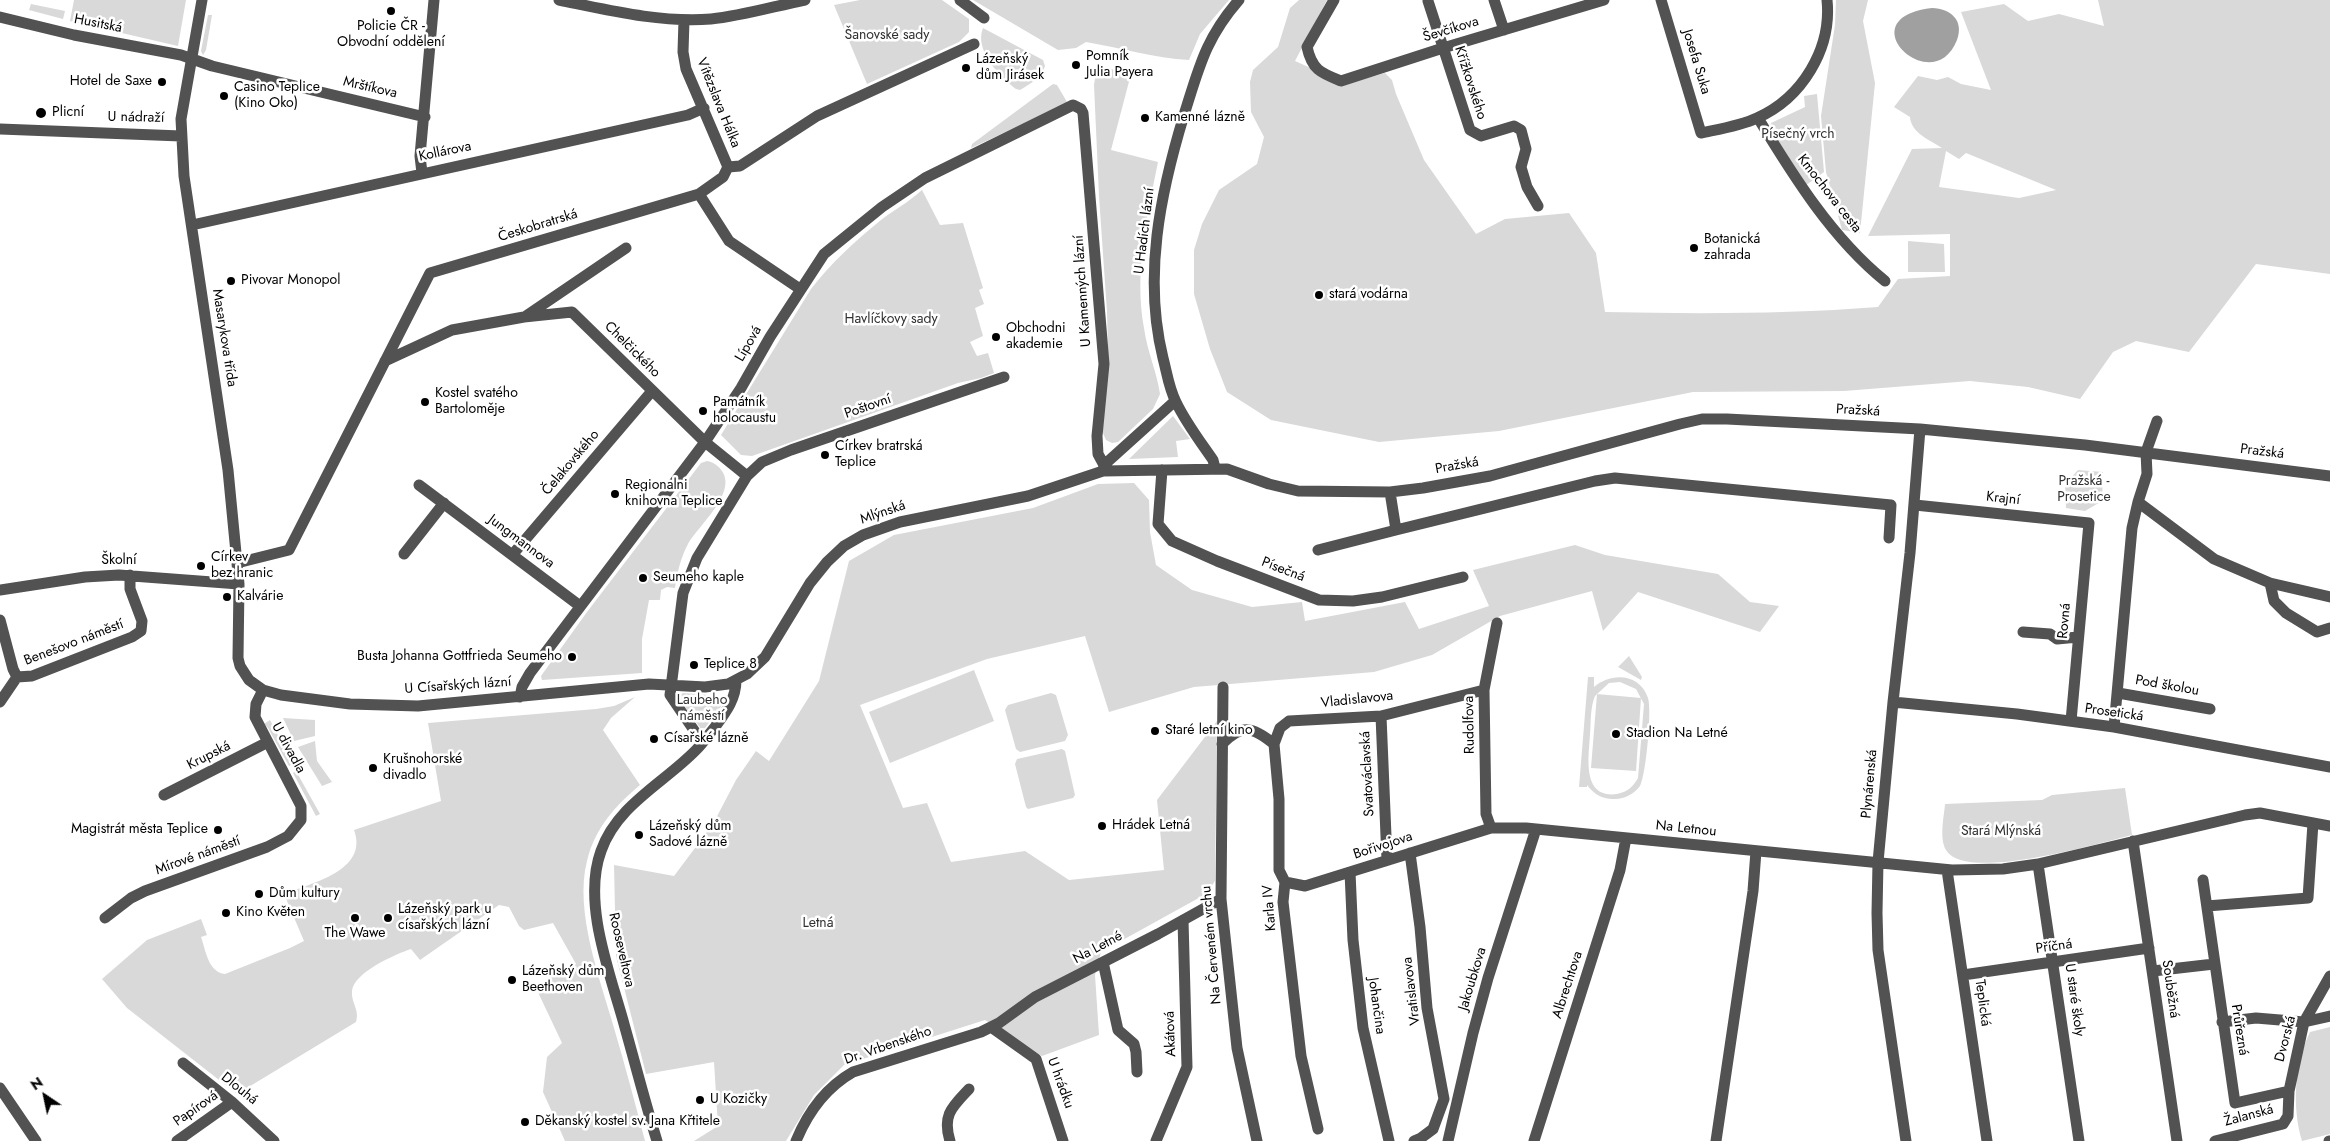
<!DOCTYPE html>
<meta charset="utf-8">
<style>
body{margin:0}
#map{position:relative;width:2330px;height:1141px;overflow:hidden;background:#fff;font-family:Jost,sans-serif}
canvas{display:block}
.north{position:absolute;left:20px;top:1071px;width:50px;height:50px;-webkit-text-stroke:4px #fff;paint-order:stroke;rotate:326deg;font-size:14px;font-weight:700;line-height:20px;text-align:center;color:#000}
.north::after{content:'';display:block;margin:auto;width:18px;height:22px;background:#000;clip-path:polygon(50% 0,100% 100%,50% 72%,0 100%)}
</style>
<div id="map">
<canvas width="2330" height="1141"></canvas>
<div class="north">N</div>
</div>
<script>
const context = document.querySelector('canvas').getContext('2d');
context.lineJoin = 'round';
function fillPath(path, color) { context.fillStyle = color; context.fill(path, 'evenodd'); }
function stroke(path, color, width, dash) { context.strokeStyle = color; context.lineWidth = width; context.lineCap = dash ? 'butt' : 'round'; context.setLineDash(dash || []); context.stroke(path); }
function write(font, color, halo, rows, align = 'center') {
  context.font = font + ' Jost,sans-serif'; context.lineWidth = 5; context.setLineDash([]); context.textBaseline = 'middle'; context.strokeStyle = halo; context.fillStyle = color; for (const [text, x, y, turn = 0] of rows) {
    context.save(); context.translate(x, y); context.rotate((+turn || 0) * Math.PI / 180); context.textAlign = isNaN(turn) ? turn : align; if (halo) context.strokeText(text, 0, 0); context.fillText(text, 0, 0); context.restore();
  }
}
const green = new Path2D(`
 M74,0H186L178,46L70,21Z
 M860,0H942L969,19V32L959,42L867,84L834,5Z
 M973,0H1229L1200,34L1189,60C1154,58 1121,48 1086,42L1076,48L1058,50Z
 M1299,0H1327L1295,61L1322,73L1339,86L1385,73L1392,80L1396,94L1424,160L1476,234L1505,219L1569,213L1596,253L1605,312C1697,314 1787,314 1878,307L1898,279L1950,276V234L1868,236L1912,149L1942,148C1930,140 1911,133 1910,117L1894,107L1918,76L1937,80L1948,77L1961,84L1991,90L1961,12L2004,4L2028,21L2059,14L2104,26L2098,0H2330V274L2256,264L2189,352L2136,341L2113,352L2080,399L2028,387L1970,381L1844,391L1693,392L1499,431L1379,442L1271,420L1227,392L1210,349L1194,294V250L1202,224L1219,190L1257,164L1264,137L1251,112L1250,82L1253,70L1278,47L1290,8ZM1946,151L1959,159L1966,153L2056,190L2019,198L1939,187Z
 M1836,0H1868L1863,21L1875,83L1860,233L1842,230L1826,172L1821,116L1835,25Z
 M31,4L65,11L63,19L29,10Z
 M208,15H212L206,50L203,55L201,51Z
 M983,28L1043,60L1045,66C1042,77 1030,84 1020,90L1016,89C999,76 974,50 983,28Z
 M1103,67L1131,74L1111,150L1158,162C1147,216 1134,273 1144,328C1147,351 1157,372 1160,394L1153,409L1118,442L1112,443L1106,440L1102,431L1108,350L1107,312L1099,196L1094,85L1096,72Z
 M1053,84L1057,85L1067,102L1060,107L971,148L972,144Z
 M1817,94L1824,172L1805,186L1770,131L1771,123L1805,107L1804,96Z
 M922,190L940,225L963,223L983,288L979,290L984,304L975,308L983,336L970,342L977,356L988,353L994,373L981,378L958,383L752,456L741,455L721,435L811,289C831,263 855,241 881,220C894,210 909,202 922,190Z
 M1908,241L1944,244L1945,272H1908Z
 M1173,416L1190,439L1176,441L1178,457L1129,459Z
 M707,461C713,462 719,466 722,471C737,493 699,525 688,544C681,557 677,573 675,588L667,587L661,590L660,600H649L642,639V673L542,680L541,676L587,612L701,463Z
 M2078,470L2103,472L2102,501L2085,511L2066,508L2065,484Z
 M1134,483L1149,500L1150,532L1156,565L1192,590L1252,607L1302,602L1305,621L1405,602L1419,629L1489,606L1473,570L1575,545L1605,555L1718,574L1750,602L1779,606L1760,632L1638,592L1603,631L1592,591L1500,616L1432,655L1374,672L1194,687L1109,712L1085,636L987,659L860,705L903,808L927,803L951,862L1025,851L1069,880L1164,870L1157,800L1217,721L1215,881L1206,894L1101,952L1095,975L1099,1035L1042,1056L985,1020L844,1065L814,1095L786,1141H694L718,1126L714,1062L646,1074L616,956L614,865L674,876L713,824L736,780L756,751L769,761L819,681L849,561L894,535L1033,508L1098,484Z
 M1629,656L1642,677L1641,680L1618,667Z
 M974,670L994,721L890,763L869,712Z
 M1588,677H1594V687C1611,672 1640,673 1648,698C1652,710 1646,775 1640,786C1634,794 1623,800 1613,799C1602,799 1594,794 1587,785V787H1579ZM1620,682L1636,689L1644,704L1638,778C1633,787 1627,792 1617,794C1581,799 1589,755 1590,734C1591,722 1590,708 1595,696L1609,683Z
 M683,693L721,696L725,701L705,728L701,729L678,697Z
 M1051,693L1056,695L1068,735L1065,741L1020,752L1016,749L1005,710L1008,705Z
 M1597,694L1641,698L1636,771L1591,768Z
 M635,697L611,718L603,730L640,785C615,806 595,828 587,861C574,911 600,979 614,1028C625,1065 635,1103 645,1141H565L543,1092L547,1057L562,1043L535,986L576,964L553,923L524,930L519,926L509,907L499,905L420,960L411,949C396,954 354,972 352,991C351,1003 360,1010 356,1022L237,1094L127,1008L102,979L147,940L201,919L207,935L201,937C206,951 208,972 225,974L290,948L304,941L284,894C311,883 369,871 354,830L441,801L428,723L596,709L614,706Z
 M283,718L315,720V736L294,741Z
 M270,720L293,764L289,766L268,728L264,724Z
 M315,741L317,761L332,782L322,786L298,747Z
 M1062,749L1065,751L1075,795L1073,798L1028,809L1026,807L1015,764L1017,759Z
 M296,771L320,814L316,816L293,773Z
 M2125,788L2132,835C2100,843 1965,883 1946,850C1939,838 1944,817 1945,804L2042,800L2052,795Z
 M2330,1027V1134L2302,1141C2292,1108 2294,1064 2310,1032Z`);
const water = new Path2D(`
 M1932,8C1951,9 1964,20 1957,40C1933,101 1845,18 1932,8Z`);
const minor = new Path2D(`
 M202,0L181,119L184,176L228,470L239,584L238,658L240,666L249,680L263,690L281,695L350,704L418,706L649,684L705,687L728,684L747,674L765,657L810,583L827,562L844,546L863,535L900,522L1028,496L1103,471L1227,469L1269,484L1298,491L1390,492L1423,488L1490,476L1680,424L1702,419H1727L1920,429L2085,445L2330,476
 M559,0C608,10 661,23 711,19C742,16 775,6 805,0
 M960,0L984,18
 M1334,0L1307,47C1312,70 1321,73 1341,81L1443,48L1604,0
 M1494,0L1504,30
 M1661,0L1701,133C1720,129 1740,126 1757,118C1802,98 1832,49 1827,0
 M1428,1L1470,130L1481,136L1514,126L1521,130L1526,149L1521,167L1527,187L1538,206
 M0,17L74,35L181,55L212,66L425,117
 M684,20L683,52L686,69L728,167
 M1758,118C1794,177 1832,238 1885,281
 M0,129L181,136
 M728,167L740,166L817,116L974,44
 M422,173L420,156L434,0
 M699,194L729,241L800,289
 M192,225L688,115L704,108
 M526,316L626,248
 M385,361L452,330L524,317L572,312L705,442L747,476
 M2157,421L2146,452L2147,474L2138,502L2214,559L2270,583L2330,597
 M1215,468L1213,460C1200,441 1186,423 1176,402C1169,389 1167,373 1163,358C1143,277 1160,194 1184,115C1199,68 1205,39 1239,0
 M1162,470L1158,524L1172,541L1217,561L1319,600L1353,601L1382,597L1463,577
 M1103,471L1104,465L1175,401
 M419,485L580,606
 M1915,505L2089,523L2071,721
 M1396,530L1595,481L1615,478L1891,505L1889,538
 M1318,550L1396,530L1390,492
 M404,554L444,503
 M513,554L652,391
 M237,563L289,550L430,273L699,194L723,177L728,167
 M2270,583L2274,601L2286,613L2317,632L2330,628
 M0,590L85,577L119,575L239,584
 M0,620L13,669L17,677
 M2023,632L2050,634L2057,639L2078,637
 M17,677L32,676L132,637L141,631L142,621L130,589V575
 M1223,687L1221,899L1237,1048L1257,1141
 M2118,693L2210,709
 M520,697L522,687L530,673L705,442L741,388L770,337L824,254L882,207L925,178L1073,105L1081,109L1083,113L1104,364L1097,436L1098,454L1104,465
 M0,702L17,677
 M1893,702L2017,714L2114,727L2330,767
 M1381,716L1387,860
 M2114,727L2132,528L2138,502
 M702,742L670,695L683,593L697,558L747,476L762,462L791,450L1004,377
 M1222,744C1242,723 1253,727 1274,744L1279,799V870L1285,882L1283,902L1301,1056L1318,1129
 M1274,744L1280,728L1289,721L1381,716L1484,690
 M164,795L268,742
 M1491,828L1486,814L1484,690L1497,623
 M2133,841L2177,1141
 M1410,853L1420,927L1427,1008L1444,1099L1433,1129L1421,1138L1414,1141
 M2038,864L2079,1141
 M1947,870L1987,1141
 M1350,872L1353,940L1363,1028L1389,1141
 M2203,880L2235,1103L2289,1091
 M1285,882L1305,886L1491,828H1526L1952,870L2003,869L2038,864L2245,815L2260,813L2330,826
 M2207,906L2308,898L2313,823
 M105,918L131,898L145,891L267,847L288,836L301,820V806L255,717L256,704L263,690
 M1103,962L1118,1030L1134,1044L1136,1052L1137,1072
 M2153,971L2214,964
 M1963,975L2149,948
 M2222,1022L2256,1018L2304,1022L2330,1016
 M991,1027L1036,1059L1063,1141
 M183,1063L232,1102L274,1141
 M0,1088L36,1141
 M177,1141L232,1102
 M657,1141C645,1102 635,1063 624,1024C610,973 582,903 601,851C617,805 664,783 696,750C703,743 709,734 715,727C726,712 736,699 736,680
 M796,1141C808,1112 825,1088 853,1072L981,1032L999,1023L1035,997L1158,934L1221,899
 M950,1141C942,1115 952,1107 969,1089
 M1156,1141L1187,1067L1183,920
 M1448,1141L1473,1033L1488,978L1536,829
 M1534,1141L1620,870L1626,838
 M1716,1141L1753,891L1756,851
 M1906,1141L1878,950L1877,913L1878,862L1893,702L1910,553L1920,429
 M2215,1141L2283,1124L2288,1116L2289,1091L2304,1022L2330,976
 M2329,1141H2330`);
const markers = [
 [391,11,5,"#000"],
 [1076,65,5,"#000"],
 [966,68,5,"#000"],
 [162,82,5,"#000"],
 [224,96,5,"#000"],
 [41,113,6,"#000"],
 [1145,118,5,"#000"],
 [1694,248,5,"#000"],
 [231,281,5,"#000"],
 [1319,295,5,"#000"],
 [996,337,5,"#000"],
 [425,402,5,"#000"],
 [703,411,5,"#000"],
 [825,455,5,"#000"],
 [615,494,5,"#000"],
 [201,566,5,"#000"],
 [643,578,5,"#000"],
 [227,597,5,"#000"],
 [572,657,5,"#000"],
 [694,665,5,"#000"],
 [1155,731,5,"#000"],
 [1616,734,5,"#000"],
 [654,739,5,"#000"],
 [373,768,5,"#000"],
 [1102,826,5,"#000"],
 [218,830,5,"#000"],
 [639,835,5,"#000"],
 [259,894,5,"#000"],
 [226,913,5,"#000"],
 [355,918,5,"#000"],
 [388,918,5,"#000"],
 [512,980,5,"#000"],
 [700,1100,5,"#000"],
 [525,1122,5,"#000"]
];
const streetNames = [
 ["Husitská",98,24,11],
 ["Ševčíkova",1451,30,-17],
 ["Josefa Suka",1696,62,73],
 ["Křížkovského",1470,83,72],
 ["Mrštíkova",370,88,13],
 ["Vítězslava Hálka",718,103,68],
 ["U nádraží",136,118,1],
 ["Kollárova",445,152,-12],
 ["Kmochova cesta",1829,194,52],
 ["Českobratrská",538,226,-17],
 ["U Hadích lázní",1145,231,-83],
 ["U Kamenných lázní",1083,291,-94],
 ["Masarykova třída",224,338,81],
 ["Lípová",749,344,-60],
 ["Chelčického",632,350,45],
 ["Poštovní",868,407,-19],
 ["Pražská",1858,411,3],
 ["Pražská",2262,452,7],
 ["Čelakovského",571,463,-50],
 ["Pražská",1457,466,-10],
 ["Krajní",2003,499,6],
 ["Mlýnská",883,513,-19],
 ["Jungmannova",521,542,37],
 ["Školní",119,561],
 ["Písečná",1283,570,21],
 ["Rovná",2065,621,-85],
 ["Benešovo náměstí",74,643,-21],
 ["U Císařských lázní",458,686,-4],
 ["Pod školou",2167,686,10],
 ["Vladislavova",1357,700,-6],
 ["Prosetická",2114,713,8],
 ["Rudolfova",1470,725,-91],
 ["U divadla",288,748,61],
 ["Krupská",209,756,-27],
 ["Svatováclavská",1368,774,-93],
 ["Plynárenská",1870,784,-85],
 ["Na Letnou",1686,829,6],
 ["Bořivojova",1383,846,-18],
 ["Mírové náměstí",198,856,-20],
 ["Karla IV",1270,908,-95],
 ["Na Červeném vrchu",1212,945,-95],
 ["Příčná",2054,947,-8],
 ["Na Letné",1098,948,-28],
 ["Rooseveltova",621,950,77],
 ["Jakoubkova",1473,979,-73],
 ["Albrechtova",1568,985,-72],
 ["Souběžná",2170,989,82],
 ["Vratislavova",1412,991,-97],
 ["U staré školy",2074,1000,82],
 ["Teplická",1982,1003,82],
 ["Johančina",1376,1006,82],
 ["Průřezná",2239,1030,81],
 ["Akátová",1171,1034,-92],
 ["Dvorská",2286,1039,-75],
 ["Dr. Vrbenského",888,1046,-19],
 ["U hrádku",1060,1083,70],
 ["Dlouhá",239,1089,39],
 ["Papírová",196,1109,-35],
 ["Žalanská",2249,1116,-15]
];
const poiNames = [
 ["Policie ČR -",391,27,"center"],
 ["Obvodní oddělení",391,43,"center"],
 ["Pomník",1086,57],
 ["Julia Payera",1086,73],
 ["Lázeňský",976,60],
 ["dům Jirásek",976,76],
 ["Hotel de Saxe",152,82,"right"],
 ["Casino Teplice",234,88],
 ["(Kino Oko)",234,104],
 ["Plicní",52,113],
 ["Kamenné lázně",1155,118],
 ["Botanická",1704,240],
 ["zahrada",1704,256],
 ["Pivovar Monopol",241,281],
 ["stará vodárna",1329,295],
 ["Obchodni",1006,329],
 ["akademie",1006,345],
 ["Kostel svatého",435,394],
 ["Bartoloměje",435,410],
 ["Památník",713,403],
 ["holocaustu",713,419],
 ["Církev bratrská",835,447],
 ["Teplice",835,463],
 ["Regionalni",625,486],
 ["knihovna Teplice",625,502],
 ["Církev",211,558],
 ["bez hranic",211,574],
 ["Seumeho kaple",653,578],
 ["Kalvárie",237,597],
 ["Busta Johanna Gottfrieda Seumeho",562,657,"right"],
 ["Teplice 8",704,665],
 ["Staré letní kino",1165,731],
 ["Stadion Na Letné",1626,734],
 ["Císařské lázně",664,739],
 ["Krušnohorské",383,760],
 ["divadlo",383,776],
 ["Hrádek Letná",1112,826],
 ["Lázeňský dům",649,827],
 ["Sadové lázně",649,843],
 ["Magistrát města Teplice",208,830,"right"],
 ["Dům kultury",269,894],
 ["Lázeňský park u",398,910],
 ["císařských lázní",398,926],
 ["Kino Květen",236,913],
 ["The Wawe",355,934,"center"],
 ["Lázeňský dům",522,972],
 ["Beethoven",522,988],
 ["U Kozičky",710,1100],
 ["Děkanský kostel sv. Jana Křtitele",535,1122]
];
const parkNames = [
 ["Šanovské sady",887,36],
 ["Písečný vrch",1798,135],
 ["Havlíčkovy sady",891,320],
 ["Pražská -",2084,482],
 ["Prosetice",2084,498],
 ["Laubeho",702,701],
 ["náměstí",702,717],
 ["Stará Mlýnská",2001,832],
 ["Letná",818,924]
];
fillPath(green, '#d9d9d9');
fillPath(water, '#a0a0a0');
stroke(minor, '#525252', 11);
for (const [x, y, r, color] of markers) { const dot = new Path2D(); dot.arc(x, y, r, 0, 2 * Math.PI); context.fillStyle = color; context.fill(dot); stroke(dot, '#fff', 2); }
write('14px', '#000', '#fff', streetNames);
write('14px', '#000', '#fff', poiNames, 'left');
write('14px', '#303030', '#fff', parkNames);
</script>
